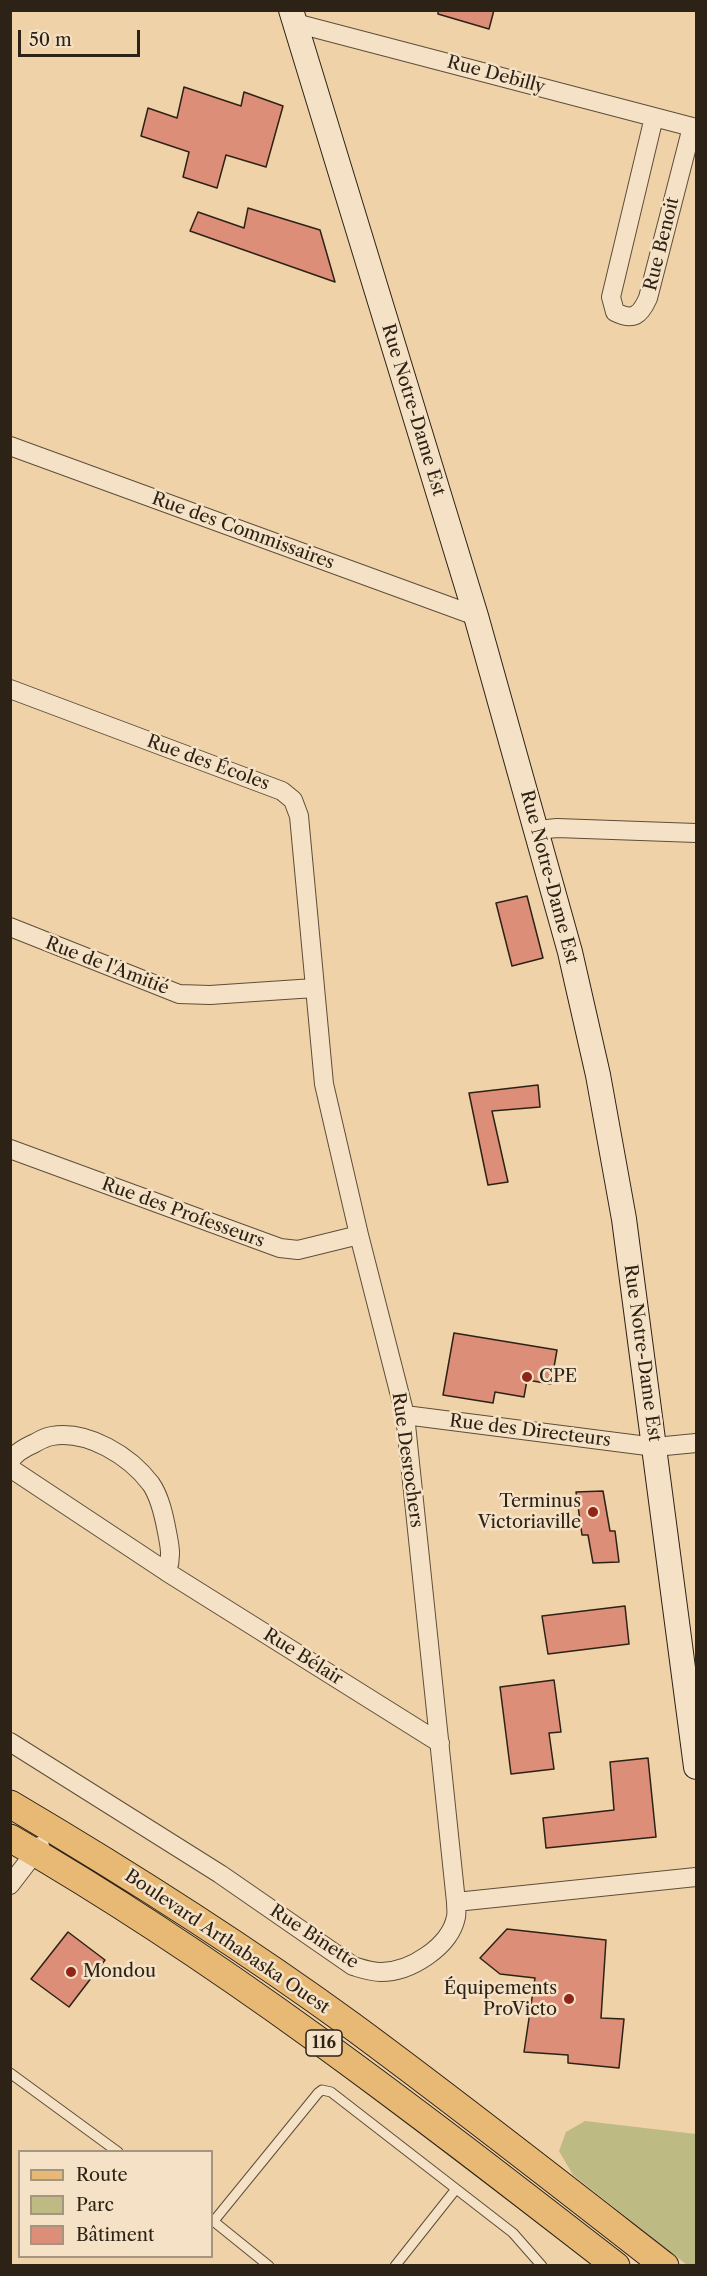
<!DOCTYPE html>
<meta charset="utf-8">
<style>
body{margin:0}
#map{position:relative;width:707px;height:2276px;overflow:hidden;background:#f0d2a8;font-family:"Libre Caslon Text",serif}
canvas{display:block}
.frame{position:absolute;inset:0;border:12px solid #2c2216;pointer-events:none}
.legend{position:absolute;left:18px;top:2150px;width:195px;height:108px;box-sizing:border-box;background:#f5e2c6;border:2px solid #a59580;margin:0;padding:8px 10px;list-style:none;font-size:18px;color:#2c2216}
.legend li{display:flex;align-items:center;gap:12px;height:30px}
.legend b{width:30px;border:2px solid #a59580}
.scale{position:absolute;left:18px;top:30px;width:122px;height:27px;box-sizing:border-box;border:3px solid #2c2216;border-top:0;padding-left:8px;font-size:18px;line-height:21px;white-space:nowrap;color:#2c2216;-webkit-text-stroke:4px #f5e2c6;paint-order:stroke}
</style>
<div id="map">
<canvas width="707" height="2276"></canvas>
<div class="frame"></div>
<ul class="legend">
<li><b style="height:8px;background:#e8b974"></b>Route</li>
<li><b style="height:16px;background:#beba84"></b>Parc</li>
<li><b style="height:16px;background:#dd8e78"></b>Bâtiment</li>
</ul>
<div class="scale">50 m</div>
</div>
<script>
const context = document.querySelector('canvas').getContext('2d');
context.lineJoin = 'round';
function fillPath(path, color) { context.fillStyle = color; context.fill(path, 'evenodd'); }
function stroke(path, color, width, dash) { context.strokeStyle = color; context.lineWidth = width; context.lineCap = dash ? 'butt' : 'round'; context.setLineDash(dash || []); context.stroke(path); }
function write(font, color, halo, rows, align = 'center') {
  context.font = font + ' "Libre Caslon Text",serif'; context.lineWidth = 5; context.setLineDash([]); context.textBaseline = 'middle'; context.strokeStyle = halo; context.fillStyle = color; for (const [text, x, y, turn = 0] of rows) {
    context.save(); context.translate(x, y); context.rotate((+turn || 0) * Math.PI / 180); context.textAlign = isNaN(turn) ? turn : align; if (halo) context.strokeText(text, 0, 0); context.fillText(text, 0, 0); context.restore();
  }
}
const green = new Path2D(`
 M585,2121L696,2134V2265H687L573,2175L559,2151L566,2132Z`);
const building = new Path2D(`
 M438,10H494L489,29L438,14Z
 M184,87L241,106L244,92L283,106L266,167L226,155L217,188L183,177L189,152L141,136L148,108L177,118Z
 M248,208L320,230L335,282L190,231L198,212L244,228Z
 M527,896L543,958L512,966L496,903Z
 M538,1085L540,1107L492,1111L508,1182L488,1185L469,1093Z
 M454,1333L557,1350L551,1384L527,1380L524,1397L495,1392L493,1403L443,1395Z
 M603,1491L610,1531H615L619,1562L593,1563L588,1535H582L576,1492Z
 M625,1606L629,1644L548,1654L542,1616Z
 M554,1680L561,1732L549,1733L554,1769L511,1774L500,1687Z
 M648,1758L656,1837L546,1848L543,1818L614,1810L610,1762Z
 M507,1929L606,1940L601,2018L624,2019L619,2068L568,2063V2055L524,2052L535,1978L500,1974L480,1958Z
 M68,1932L105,1960L69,2007L31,1979Z`);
const lane = new Path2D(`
 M10,2073L118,2152
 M212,2220L269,2266
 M213,2222L318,2093L322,2090L331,2092L513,2233L542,2266
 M395,2266L456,2189`);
const street = new Path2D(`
 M295,23L696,128
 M654,117L611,297L615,312C633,321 640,316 648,298L692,127
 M10,446L476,616
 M10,689L282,791L293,800L299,816L324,1084L359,1235L405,1415L456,1902C456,1907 457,1912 456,1917C450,1947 410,1972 381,1972C371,1972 363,1969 353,1966L220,1874L10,1742
 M537,830L557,828L696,833
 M10,927L179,994L210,995L314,988
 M10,1149L280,1248L298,1250L359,1235
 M405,1415L655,1447L696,1443
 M10,1462C14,1453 26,1447 35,1443C40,1440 46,1437 52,1436C88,1430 130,1456 151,1484C160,1497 164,1516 167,1532C170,1547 172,1557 167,1572
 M10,1468L167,1572L440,1743
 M10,1885L40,1846
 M456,1902L696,1877`);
const secondary = new Path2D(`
 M291,10L476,616L570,952L598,1075L624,1219L696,1767`);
const primary = new Path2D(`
 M10,1804C127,1873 242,1946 352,2026C458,2104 561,2185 665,2266
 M10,1838C225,1962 420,2114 616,2266`);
const markers = [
 [527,1377,6,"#8f2418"],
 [593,1512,6,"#8f2418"],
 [71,1972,6,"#8f2418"],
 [569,1999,6,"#8f2418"]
];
const shields = [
 [324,2043,36]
];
const shieldNames = [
 ["116",324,2043]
];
const streetNames = [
 ["Rue Debilly",496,75,15],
 ["Rue Benoit",662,244,-76],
 ["Rue Notre-Dame Est",413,410,73],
 ["Rue des Commissaires",243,531,20],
 ["Rue des Écoles",208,763,20],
 ["Rue Notre-Dame Est",549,877,75],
 ["Rue de l'Amitié",107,966,21],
 ["Rue des Professeurs",183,1213,20],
 ["Rue Notre-Dame Est",642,1353,82],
 ["Rue des Directeurs",530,1431,7],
 ["Rue Desrochers",407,1460,82],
 ["Rue Bélair",303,1657,32],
 ["Rue Binette",314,1937,33],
 ["Boulevard Arthabaska Ouest",227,1942,34]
];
const poiNames = [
 ["CPE",539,1377],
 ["Terminus",581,1502,"right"],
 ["Victoriaville",581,1523,"right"],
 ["Mondou",83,1972],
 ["Équipements",557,1989,"right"],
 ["ProVicto",557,2010,"right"]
];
fillPath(green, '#beba84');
fillPath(building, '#dd8e78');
stroke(building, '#2c2216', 1.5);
stroke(lane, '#5d4e3a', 11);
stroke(street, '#5d4e3a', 20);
stroke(secondary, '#2c2216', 26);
stroke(primary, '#2c2216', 29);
stroke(lane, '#f5e2c6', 9);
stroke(street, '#f5e2c6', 18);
stroke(secondary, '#f5e2c6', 24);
stroke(primary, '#e8b974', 27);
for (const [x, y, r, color] of markers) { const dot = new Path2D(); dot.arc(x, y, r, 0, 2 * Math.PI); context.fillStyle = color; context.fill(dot); stroke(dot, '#f5e2c6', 2); }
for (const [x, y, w] of shields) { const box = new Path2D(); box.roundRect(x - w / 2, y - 13, w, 26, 4.5); context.fillStyle = '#f5e2c6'; context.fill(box); stroke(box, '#2c2216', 1.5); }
write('bold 16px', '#2c2216', null, shieldNames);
write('18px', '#2c2216', '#f5e2c6', streetNames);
write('18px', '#2c2216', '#f5e2c6', poiNames, 'left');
</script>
